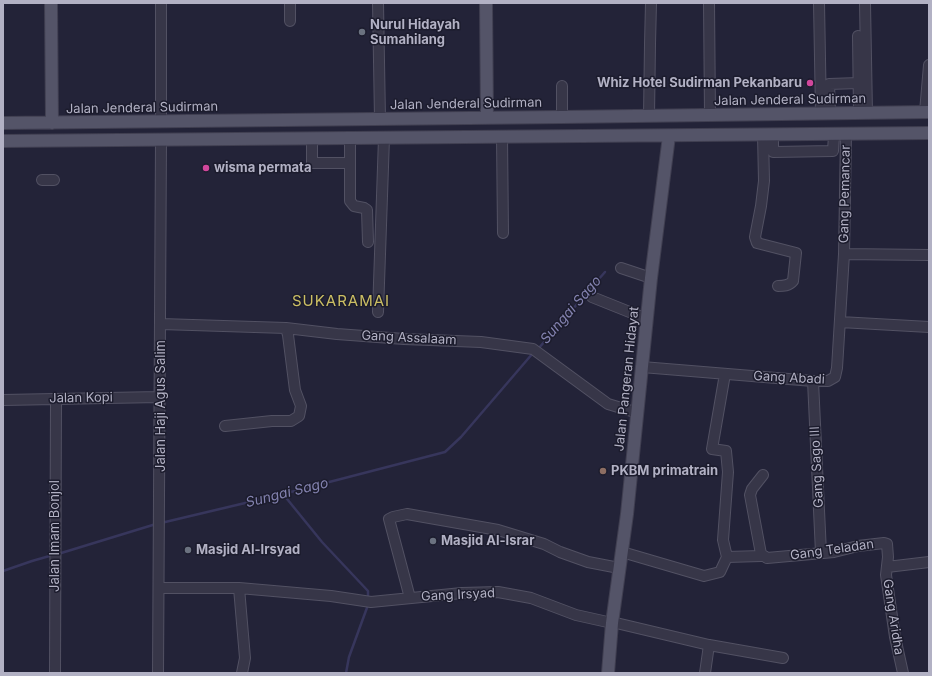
<!DOCTYPE html>
<style>
body{margin:0}
#map{position:relative;width:932px;height:676px;overflow:hidden;background:#232338;font-family:Inter,sans-serif}
canvas{display:block}
.frame{position:absolute;inset:0;border:4px solid #b2b1c4;pointer-events:none}
</style>
<div id="map">
<canvas width="932" height="676"></canvas>
<div class="frame"></div>
</div>
<script>
const context = document.querySelector('canvas').getContext('2d');
context.lineJoin = 'round';
function stroke(path, color, width, dash) { context.strokeStyle = color; context.lineWidth = width; context.lineCap = dash ? 'butt' : 'round'; context.setLineDash(dash || []); context.stroke(path); }
function write(font, color, halo, rows, align = 'center') {
  context.font = font + ' Inter,sans-serif'; context.lineWidth = 3; context.setLineDash([]); context.textBaseline = 'middle'; context.strokeStyle = halo; context.fillStyle = color; for (const [text, x, y, turn = 0] of rows) {
    context.save(); context.translate(x, y); context.rotate((+turn || 0) * Math.PI / 180); context.textAlign = isNaN(turn) ? turn : align; if (halo) context.strokeText(text, 0, 0); context.fillText(text, 0, 0); context.restore();
  }
}
const stream = new Path2D(`
 M538,349L605,272
 M283,494L322,542L368,591V598
 M161,523L283,494L445,452L461,437L533,353
 M58,554L156,524
 M3,571L32,561L53,555
 M346,673L349,657L368,605`);
const minor = new Path2D(`
 M378,3L380,119
 M709,3L710,115
 M819,3L821,114
 M865,3L867,113
 M290,21V3
 M858,36L859,113
 M562,86V117
 M925,112L929,65
 M830,113L829,84L859,83
 M649,116L650,44L651,3
 M161,121V3
 M763,135L764,181L761,206L755,237L757,243L796,253L793,281C789,286 783,286 778,286
 M773,135V152L833,151L834,135
 M502,136L503,233
 M312,139V163H350V138
 M350,163V201L354,206L364,208L367,210L368,242
 M42,180H54
 M844,254L929,255
 M621,268L651,278
 M592,297L647,319
 M378,312L384,138
 M840,322L929,327
 M161,324L286,328L337,334L404,339L481,342L533,349L608,404L638,413
 M642,367L813,381H828L835,377L837,368L844,254L846,134
 M725,374L712,449L726,451L728,472L723,540L727,557
 M813,381L821,553
 M3,400L159,397
 M225,426L272,421H291L299,416L301,406L295,390L288,335L286,328
 M763,475L752,489L750,495L761,554L767,558L834,552L858,546L884,543L887,544L888,557L886,575L895,637L903,673
 M622,552L704,576L720,572L727,557L761,556
 M887,567L929,562
 M160,588H239L331,596L371,602L462,593L498,592L531,598L576,615L612,623
 M239,588L245,658L242,673
 M410,598L389,519L393,517L407,514L498,530L544,544L560,552L588,562L619,568
 M612,622L709,645L783,658
 M55,673L56,399
 M158,673L161,140
 M705,673L709,645`);
const major = new Path2D(`
 M51,3L52,123
 M486,3L487,118
 M3,123L562,117L929,112
 M3,141L929,133
 M608,673L612,623L627,514L651,278L669,136`);
const markers = [
 [362,32,4,"#6b7280"],
 [810,83,4,"#d1479c"],
 [206,168,4,"#d1479c"],
 [603,471,4,"#8d6e63"],
 [433,541,4,"#6b7280"],
 [188,550,4,"#6b7280"]
];
const poiNames = [
 ["Nurul Hidayah",370,25],
 ["Sumahilang",370,40],
 ["Whiz Hotel Sudirman Pekanbaru",802,83,"right"],
 ["wisma permata",214,168],
 ["PKBM primatrain",611,471],
 ["Masjid Al-Israr",441,541],
 ["Masjid Al-Irsyad",196,550]
];
const streetNames = [
 ["Jalan Jenderal Sudirman",790,100,-1],
 ["Jalan Jenderal Sudirman",466,104,-1],
 ["Jalan Jenderal Sudirman",142,108,-1],
 ["Gang Pemancar",845,194,-89],
 ["Gang Assalaam",409,338,3],
 ["Gang Abadi",789,378,3],
 ["Jalan Pangeran Hidayat",627,379,-84],
 ["Jalan Kopi",81,398,-1],
 ["Jalan Haji Agus Salim",161,406,-90],
 ["Gang Sago III",817,467,-93],
 ["Jalan Imam Bonjol",55,536,-90],
 ["Gang Teladan",832,550,-8],
 ["Gang Irsyad",458,595,-3],
 ["Gang Aridha",893,617,81]
];
const waterNames = [
 ["Sungai Sago",571,310,-49],
 ["Sungai Sago",287,493,-14]
];
const quarterNames = [
 ["SUKARAMAI",341,301]
];
stroke(stream, '#37365c', 2.5);
stroke(minor, '#525163', 12);
stroke(major, '#403f51', 14);
stroke(minor, '#373648', 10);
stroke(major, '#545468', 12);
for (const [x, y, r, color] of markers) { const dot = new Path2D(); dot.arc(x, y, r, 0, 2 * Math.PI); context.fillStyle = color; context.fill(dot); stroke(dot, '#1c1c2d', 1.5); }
write('bold 13px', '#b2b1c4', '#1c1c2d', poiNames, 'left');
write('13px', '#b2b1c4', '#1c1c2d', streetNames);
write('italic 14px', '#8382af', '#1c1c2d', waterNames);
context.letterSpacing = '1px';
write('15px', '#ccbf64', '#1c1c2d', quarterNames);
context.letterSpacing = '0px';
</script>
